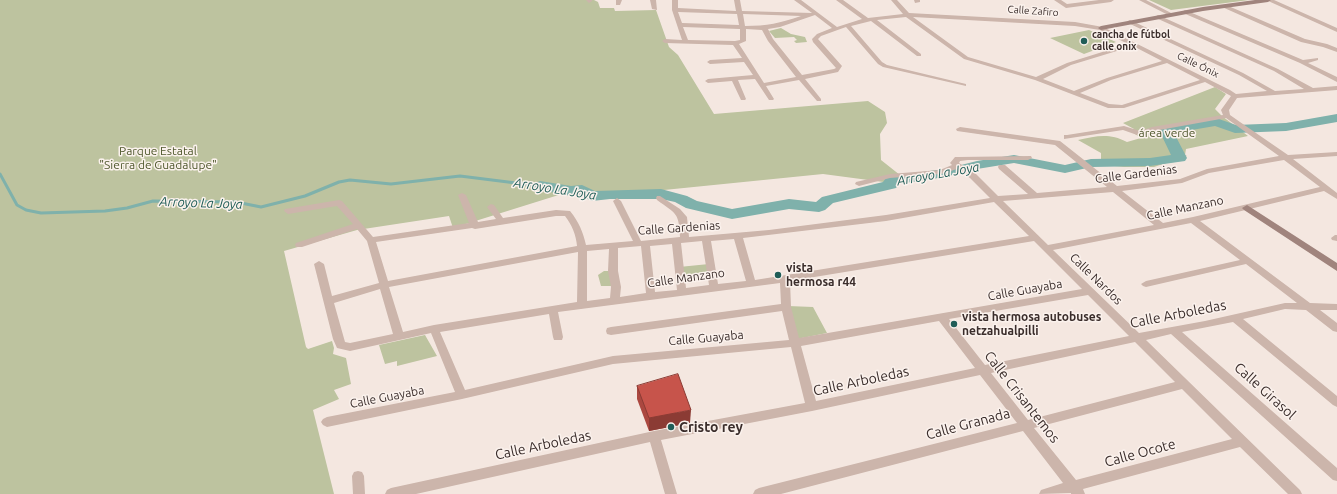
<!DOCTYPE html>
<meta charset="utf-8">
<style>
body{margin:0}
canvas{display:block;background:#f4e7e0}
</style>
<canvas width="1337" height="494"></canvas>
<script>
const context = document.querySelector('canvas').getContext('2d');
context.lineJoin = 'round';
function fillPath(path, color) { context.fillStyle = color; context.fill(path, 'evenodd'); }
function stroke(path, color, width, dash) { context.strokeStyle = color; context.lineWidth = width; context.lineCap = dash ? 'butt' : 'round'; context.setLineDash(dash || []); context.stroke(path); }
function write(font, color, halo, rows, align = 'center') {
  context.font = font + ' Ubuntu,sans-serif'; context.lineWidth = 3; context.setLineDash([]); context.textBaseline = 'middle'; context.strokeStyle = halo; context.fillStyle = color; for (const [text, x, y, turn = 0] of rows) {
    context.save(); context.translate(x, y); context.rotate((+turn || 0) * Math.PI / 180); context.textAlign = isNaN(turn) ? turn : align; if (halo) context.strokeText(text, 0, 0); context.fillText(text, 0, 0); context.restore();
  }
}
const green = new Path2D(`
 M0,0H594L598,2L600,8H614L615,11L656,10L669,47L678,55L714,114L868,101L885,112L887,123L880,134L881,160L905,179L891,183L823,174L664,190L565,193L453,228L449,216L357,230L284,251L306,347L308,349L332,341L334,348L333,354L346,358L351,384L334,390L339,399L313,410L334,494H0Z
 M1149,0H1249L1171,10Z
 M781,28L791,34L805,37L807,42L796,43L794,41L797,40L794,37L775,38L769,31Z
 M1089,30L1116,42L1084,54L1050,38Z
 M1215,87L1226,94L1215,109L1222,116L1248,136L1186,149L1185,155L1187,156L1154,167H1124L1104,165L1101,159V153L1078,140C1097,136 1109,133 1127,142L1141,138L1129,130L1134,129L1123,123Z
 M709,264L711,275L700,276V279L695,280L692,277L684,280L679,267Z
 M604,271H610L614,286H601L598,275Z
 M788,306L813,307L827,333L797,339Z
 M425,335L437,356L397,366V361L385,364L379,345Z`);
const stream = new Path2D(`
 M0,174L17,205L26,210L41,213L105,211L127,208L153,201L236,202L261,207L305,196L339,182L350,180L391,184L460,176L540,186`);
const river = new Path2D(`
 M1337,114V122L1286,131L1235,133L1215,126L1174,133L1187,158L1185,161L1150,166L1091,167L1065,173L1014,163L977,169L945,177L899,184L896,188L833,203L825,210L819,212L789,209L732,219L686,208L675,202L661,199H610L592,201L579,195L571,196L535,189L532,186L535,183L540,181L571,186L582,185L595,191L661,189L687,196L697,201L732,209L789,199L816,202L822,197L883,182L886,178L891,176L945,169L977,161L1014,155L1065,165L1091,159L1150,158L1171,155L1159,130L1161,127L1166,126L1216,118L1236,125L1286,123Z`);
const street = new Path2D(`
 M586,0H592V1L589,3Z
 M616,0H622L620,5H616Z
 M650,0H656L657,10L652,9Z
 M672,0H678V8L736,11L734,0H740L742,11L812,13L794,0H801L837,27L862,19L836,0H843L868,18L903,14L891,0H897L909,13L1075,22L1103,27L1230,90L1236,94L1267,91L1239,75L1128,23V21L1130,20L1243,73L1275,91L1304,89L1274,71L1156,18L1155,17L1158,15L1278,69L1313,88L1337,86V90L1237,98L1229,110L1230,115L1240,122L1288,155L1337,152V156L1293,159L1337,193V199L1324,191L1200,221L1310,303L1337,304V310H1320L1337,323V332L1333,331L1306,310L1285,309L1243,319L1337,396V407L1333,405L1233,322L1182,332L1337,468V481L1333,480L1171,334L1146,340L1300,490L1302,494H1288L1240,447L1083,489L1085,494H1071V493L1039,494L1041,490L1063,483L1023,431L781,494H753L755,490L759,488L1017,423L980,375L812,411L661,440L677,494H665L650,442L416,494H385L387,490L391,488L654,431L805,403L791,347L613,364L462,399L327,427L323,425L321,422L323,419L327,417L455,392L431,333L350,351L337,348L333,339L314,264L319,261L324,264L332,296L379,283L367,241L357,229L302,247H296L295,245L296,243L353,224L337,206L288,214L284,211L285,209L339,200L342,201L373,237L469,223L458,195L462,193L466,195L478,222L496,219L487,207L491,204L494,205L503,218L556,210L570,211C579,222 583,232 586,245L633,241L613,201L617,198L621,201L641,241L680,237C679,212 676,214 657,200L656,198L657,196H660L680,209L687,217L689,237L769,230L886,215L990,198L970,178L957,169L941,174L890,178L859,186L855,184L856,182L890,174L940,170L952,165L950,163L955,157H958L1031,156L1032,158L1028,160H968L960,161L959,163L976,174L998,196L1028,194L999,169L998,167L999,165H1005L1037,193L1107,187L1055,145L957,131L956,129L960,127L1060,141L1117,186L1180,179L1207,169L1279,156L1226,118L1154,131L1140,136L1123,130L1064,139V135H1067L1124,126L1140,131L1152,127L1223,115L1221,110L1231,96L1205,82L1124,108H1108L1035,80L964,59L906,17L877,20L921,54V56H917L871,21L851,26L882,62L887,65L966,84V86L883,67L878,64L846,27L821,36L818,39L842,66L838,72L805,79L821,99V101H817L799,80L766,86L774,99L773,100H769L755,79L738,80L746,99L745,100H741L732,81L708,83L705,81L708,79L753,75L744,62L710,64L707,62L710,60L742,58L733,45L665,43L662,41L665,39L682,40L672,10ZM678,12L737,14L739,25L682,23ZM743,14L801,16C780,23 767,26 745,26ZM815,15L832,28L817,34L812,39L813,42L836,68L834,69L802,75L773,39L768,29L780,27ZM913,17L1075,26L1100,30L1128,44L1067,63L1036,77L968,57ZM683,27L740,29V40L735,41L688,40ZM746,29L762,30L768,41L796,77L764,83L739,44L746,41ZM1133,46L1162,61L1107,78L1074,91L1043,79L1071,65ZM1167,63L1200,80L1122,105L1109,104L1080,93L1111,80ZM1284,160L1320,187L1193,217L1163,223L1122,191L1182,183L1209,173ZM1113,192L1154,225L1048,245L1003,201ZM994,202L1029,236L755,280L743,238L886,221ZM556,216H565C572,225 576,235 577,246L388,281L376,242L472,228L475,229ZM1191,223L1240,260L1146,281L1141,284L1143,286L1146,287L1246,264L1297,303H1285L1205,321L1139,333L1053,250ZM734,239L746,281L718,284L711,241ZM702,241L709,285L686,288L681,243ZM1034,241L1082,289L799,338L791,307L790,281ZM672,244L677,290L655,292L650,246ZM641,246L646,293L620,297L621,287L618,271V248ZM609,249L608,271L611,287L610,298L587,301V251ZM578,252L577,302L434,325L403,332L389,287ZM780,283L781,304L611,327L607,328L606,331L607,334L611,335L782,311L789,340L613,356L465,390L440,332L549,314L553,337L554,340H562L563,337L558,312ZM380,289L393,334L350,343L345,342L334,303ZM1088,295L1129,336L985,365L949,319ZM939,321L975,368L816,401L801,346ZM1135,342L1175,382L1028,420L991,373ZM1182,389L1232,439L1076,480L1034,428Z
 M914,0H920V2L915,3Z
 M1054,0H1061L1067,4L1099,0H1114L1111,2L1066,8Z
 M1139,0H1146L1175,15L1170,16Z
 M1266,0H1274L1337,28V32Z
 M1222,5H1226L1305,39L1327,44L1337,48V52L1323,47L1301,42L1222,7Z
 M1185,10L1303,60L1318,58V60L1308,63L1337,77V82L1300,63L1183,13L1182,12Z
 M1335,235H1337V241L1332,240L1331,238Z
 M358,471L362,472L364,476L365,494H353L352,476L354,472Z`);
const secondary = new Path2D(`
 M1255,0H1271L1268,2L1203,11L1101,30L1098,28L1101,26L1203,7Z
 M1247,205L1337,263V271L1244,210L1242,208Z`);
const wall = new Path2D(`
 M637,386L690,423L649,431L637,399Z`);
const shadedWall = new Path2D(`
 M691,410L690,423L649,431V418Z`);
const building = new Path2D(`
 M678,374L691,410L649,418L637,386Z`);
const markers = [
 [1084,41,4,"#1f5d57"],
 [778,275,4,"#1f5d57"],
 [954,324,4,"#1f5d57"],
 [671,427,4,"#1f5d57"]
];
const farStreetnames = [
 ["Calle Zafiro",1033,11,4],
 ["Calle Ónix",1198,65,26]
];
const farPoinames = [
 ["cancha de fútbol",1092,35],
 ["calle onix",1092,47]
];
const parkNames = [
 ["área verde",1167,133],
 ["Parque Estatal",158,151],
 ["\"Sierra de Guadalupe\"",158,165]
];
const streetNames = [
 ["Calle Gardenias",1136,174,-7],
 ["Calle Manzano",1185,208,-12],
 ["Calle Gardenias",679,228,-4],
 ["Calle Manzano",686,278,-8],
 ["Calle Nardos",1096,279,44],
 ["Calle Guayaba",1025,290,-10],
 ["Calle Guayaba",706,338,-5],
 ["Calle Guayaba",387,397,-11]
];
const poiNames = [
 ["vista",786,268],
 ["hermosa r44",786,282],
 ["vista hermosa autobuses",962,317],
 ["netzahualpilli",962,331]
];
const waterNames = [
 ["Arroyo La Joya",938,174,-10],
 ["Arroyo La Joya",555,189,9],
 ["Arroyo La Joya",201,203,2]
];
const nearStreetnames = [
 ["Calle Arboledas",1178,314,-11],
 ["Calle Arboledas",861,381,-12],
 ["Calle Girasol",1265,391,42],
 ["Calle Crisantemos",1022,397,52],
 ["Calle Granada",968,424,-15],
 ["Calle Arboledas",543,445,-12],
 ["Calle Ocote",1140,453,-15]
];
const nearPoinames = [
 ["Cristo rey",679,427]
];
fillPath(green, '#bdc39f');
stroke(stream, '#7fb1ab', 3);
fillPath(river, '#7fb1ab');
fillPath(street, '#ccb5ab');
fillPath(secondary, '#a0847d');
fillPath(wall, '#ab4840');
fillPath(shadedWall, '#8b3b34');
fillPath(building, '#c7544b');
stroke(building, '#8b3b34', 1);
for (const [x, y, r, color] of markers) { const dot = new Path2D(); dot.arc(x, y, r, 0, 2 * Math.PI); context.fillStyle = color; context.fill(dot); stroke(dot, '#fbf2ed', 1.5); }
write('10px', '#3a2d2b', '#fbf2ed', farStreetnames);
write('bold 10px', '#3a2d2b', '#fbf2ed', farPoinames, 'left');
write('12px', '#50592e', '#fbf2ed', parkNames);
write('12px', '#3a2d2b', '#fbf2ed', streetNames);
write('bold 12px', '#3a2d2b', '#fbf2ed', poiNames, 'left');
write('italic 13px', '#1f5d57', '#fbf2ed', waterNames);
write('14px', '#3a2d2b', '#fbf2ed', nearStreetnames);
write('bold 14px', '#3a2d2b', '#fbf2ed', nearPoinames, 'left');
</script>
